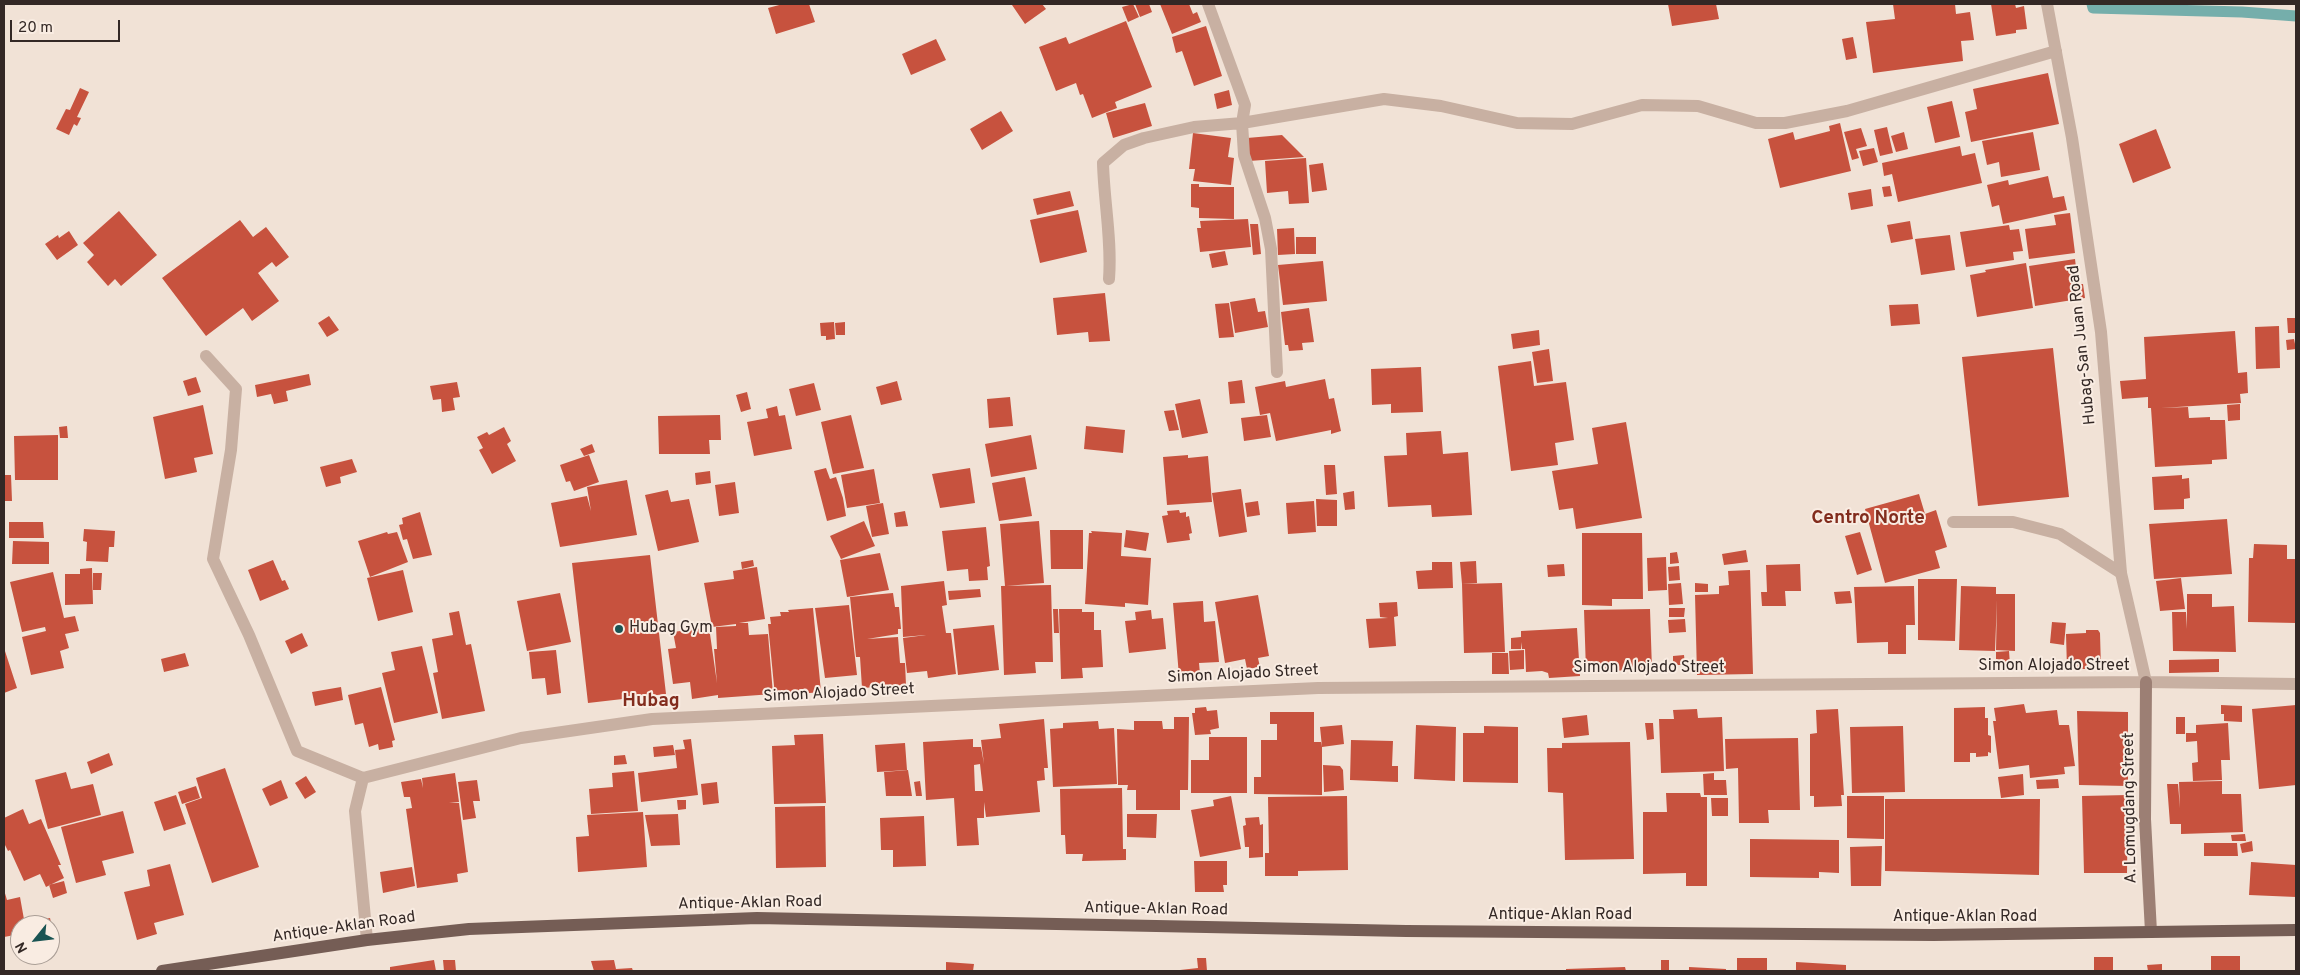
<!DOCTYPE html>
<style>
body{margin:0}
#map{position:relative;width:2300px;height:975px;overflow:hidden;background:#f1e2d6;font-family:Overpass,sans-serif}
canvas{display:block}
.frame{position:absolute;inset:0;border:5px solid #332825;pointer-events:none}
.north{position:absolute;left:10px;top:915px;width:50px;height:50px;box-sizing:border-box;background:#f9ece2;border:1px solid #aa9e96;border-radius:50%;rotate:241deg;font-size:14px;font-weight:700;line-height:20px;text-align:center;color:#332825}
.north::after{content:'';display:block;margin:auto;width:18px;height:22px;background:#1a5453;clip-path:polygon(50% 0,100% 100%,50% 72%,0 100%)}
.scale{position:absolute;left:10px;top:20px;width:110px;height:22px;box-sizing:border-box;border:2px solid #332825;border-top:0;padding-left:6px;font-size:15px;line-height:18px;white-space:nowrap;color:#332825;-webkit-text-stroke:4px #f9ece2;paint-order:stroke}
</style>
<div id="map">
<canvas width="2300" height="975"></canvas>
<div class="frame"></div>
<div class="north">N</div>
<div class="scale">20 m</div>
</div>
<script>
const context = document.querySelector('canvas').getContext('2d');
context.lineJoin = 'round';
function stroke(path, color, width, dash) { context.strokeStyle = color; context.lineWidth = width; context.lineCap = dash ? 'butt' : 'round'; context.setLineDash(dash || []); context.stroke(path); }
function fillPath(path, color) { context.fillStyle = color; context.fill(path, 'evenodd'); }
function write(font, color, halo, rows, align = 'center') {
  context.font = font + ' Overpass,sans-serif'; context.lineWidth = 4; context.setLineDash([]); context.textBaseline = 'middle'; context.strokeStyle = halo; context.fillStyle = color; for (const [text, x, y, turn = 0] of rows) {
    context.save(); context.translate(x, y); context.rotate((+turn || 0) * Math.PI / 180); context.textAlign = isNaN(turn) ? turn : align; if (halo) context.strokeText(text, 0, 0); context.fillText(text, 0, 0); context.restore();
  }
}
const stream = new Path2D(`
 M2092,4L2093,8L2242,12L2296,16`);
const building = new Path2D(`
 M783,4H809L815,22L776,34L768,8Z
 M1014,4H1042L1046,9L1025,24L1012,5Z
 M1133,4L1139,17L1128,22L1122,7Z
 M1135,4H1149L1152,12L1140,17Z
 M1160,4H1189L1193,14L1197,12L1201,22L1172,34Z
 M1668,4H1716L1719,19L1672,26Z
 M1893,4H1955L1956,14L1970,12L1974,40L1961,41L1963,61L1873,73L1866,22L1895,19Z
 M1991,4H2015L2016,8L2024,6L2027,29L2016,30V33L1996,36Z
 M1126,21L1152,87L1115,102L1117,108L1092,118L1083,94L1080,95L1076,83L1056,91L1039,47L1066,37L1069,44Z
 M1206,26L1222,76L1194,86L1182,51L1176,53L1172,37Z
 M1853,37L1857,58L1846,60L1842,39Z
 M936,39L946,60L911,75L902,54Z
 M2048,73L2059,124L1971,142L1965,112L1977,109L1973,89Z
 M80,88L89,92L77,117L81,118L77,126L74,124L69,135L56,129L66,109L70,110Z
 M1229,90L1232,105L1217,109L1214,94Z
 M1952,101L1960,137L1935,143L1927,107Z
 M1145,103L1152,126L1113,138L1106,113Z
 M1001,111L1013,131L982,150L970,129Z
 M1840,123L1851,171L1780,188L1768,139L1793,132L1795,140L1830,131L1829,126Z
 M1887,127L1893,153L1880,156L1874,130Z
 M1861,128L1867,146L1856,149L1859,158L1852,160L1844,132Z
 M2156,129L2171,168L2133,183L2119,144Z
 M1904,132L1908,149L1896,152L1891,136Z
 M2033,132L2040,170L2001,177L1999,162L1987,165L1982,141Z
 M1193,133L1231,138L1228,157L1234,158L1231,185L1193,181L1195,169H1189Z
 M1282,135L1304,157L1249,161L1247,138Z
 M1960,146L1962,156L1975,153L1982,183L1898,202L1892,174L1884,176L1882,163Z
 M1874,148L1878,162L1863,166L1859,151Z
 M1306,158L1309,203L1289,204L1288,191L1267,193L1265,161Z
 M1323,163L1327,190L1312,192L1309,165Z
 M2048,176L2053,198L2064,196L2067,210L2003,224L1999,205L1992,207L1987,185L2008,180L2009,185Z
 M1191,184H1199V187H1234V219L1199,218V208L1191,207Z
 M1890,186L1892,196L1884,197L1882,187Z
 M1871,189L1873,206L1851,210L1848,193Z
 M1070,191L1074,206L1037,215L1033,199Z
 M1078,210L1087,252L1040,263L1030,220Z
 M119,211L157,255L121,286L115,279L108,286L87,262L94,255L83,243Z
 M2070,213L2075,253L2029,259L2025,229L2056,225L2054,215Z
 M1248,219L1251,247L1200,252L1197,228H1201L1200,221Z
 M240,220L253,237L266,227L289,257L276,267L272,262L258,273L279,301L252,321L243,308L206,336L162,278Z
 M1910,221L1913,239L1891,243L1887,225Z
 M1250,224H1258L1261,254L1253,255Z
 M2009,225L2010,230L2019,229L2023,251L2013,252L2014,260L1966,267L1960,232Z
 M1294,228L1295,254L1278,255L1277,229Z
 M69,231L78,245L57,260L45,244L58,235L59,238Z
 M1950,235L1955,270L1921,275L1915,239Z
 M1296,237H1316V254H1296Z
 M1225,251L1228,265L1212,268L1209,254Z
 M2075,259L2078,284H2083L2085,298L2035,306L2029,266Z
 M1323,261L1327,301L1283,305L1278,265Z
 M2026,263L2033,308L1977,317L1970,275L1986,272L1985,270Z
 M1105,293L1110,341L1089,342L1088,332L1057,335L1053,298Z
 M1255,298L1258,312L1265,311L1268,327L1235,333L1230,302Z
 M1229,303L1234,337L1219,338L1215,304Z
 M1918,304L1920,324L1891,326L1889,305Z
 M1309,308L1314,342L1302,343L1303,350L1289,351L1288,345H1285L1281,312Z
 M329,316L339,330L327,337L318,323Z
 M2287,318H2296V333H2288Z
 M834,322L835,339L826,340V336H821L820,323Z
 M845,322V335H836L835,323Z
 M2279,326L2280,368L2256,369L2255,327Z
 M1539,330L1540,345L1513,349L1511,334Z
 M2235,331L2238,373L2247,372L2248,393L2240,394L2241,403L2161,408L2188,407L2189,418L2210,417V420H2225L2227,459L2212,460V464L2155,467L2151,408H2148V397L2122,399L2120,381L2146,379L2144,337Z
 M2294,339L2296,349L2287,350L2286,340Z
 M2053,348L2069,497L1978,506L1962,357Z
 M1549,349L1553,381L1537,383L1532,352Z
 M1531,361L1534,386L1566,382L1574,440L1555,443L1558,465L1511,471L1498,366Z
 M1421,367L1423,412L1391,413V404L1372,405L1371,369Z
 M309,374L311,385L286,391L288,401L274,404L271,394L257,397L255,385Z
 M196,377L201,392L188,396L183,381Z
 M1325,379L1329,399L1334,398L1341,431L1331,434V430L1276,441L1270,413L1260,415L1255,387L1285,381L1286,387Z
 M1242,380L1245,403L1230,404L1228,382Z
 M897,381L902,400L881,405L876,387Z
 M457,382L460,397L453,398L455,410L442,412L441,399L433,400L430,386Z
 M814,383L821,410L796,416L789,389Z
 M747,392L751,409L741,412L736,395Z
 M1010,397L1013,426L989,428L987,399Z
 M1200,399L1208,433L1182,438L1175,404Z
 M2240,404V420L2228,421L2227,405Z
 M203,405L213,454L194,458L197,472L165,479L153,417Z
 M777,406L779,416L785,415L792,449L754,456L747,422L768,418L766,409Z
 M1174,410L1179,430L1169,431L1164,411Z
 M720,415L721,440H709L710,454H659L658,416Z
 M851,415L864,468L833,474L821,422Z
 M1267,415L1271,437L1244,441L1241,418Z
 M1626,422L1642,518L1576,529L1573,508L1559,510L1552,471L1598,464L1592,428Z
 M67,426L68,438H60L59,427Z
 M1086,426L1125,430L1123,453L1084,449Z
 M504,427L511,441L507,444L516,461L492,474L479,450L483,448L477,437L487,432L489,435Z
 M1441,431L1443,454L1468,452L1472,515L1432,517L1431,505L1388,507L1384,456L1407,455L1406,433Z
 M58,435V480H15L14,436Z
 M1031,435L1037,469L991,477L985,444Z
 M592,444L595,452L584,456L580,449Z
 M589,455L599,482L574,491L570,481L566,482L560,465Z
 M1188,455V458L1208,456L1212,502L1167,505L1163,457Z
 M352,459L357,472L340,477L341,483L326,487L320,467Z
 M1324,465H1335L1337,494L1326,495Z
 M826,468L830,479L836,477L843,498L846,516L827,521L814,471Z
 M970,468L975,503L940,508L932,474Z
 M874,469L880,503L847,508L841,475Z
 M710,471L711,483L696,485L695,473Z
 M4,475H11L12,501H4Z
 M2182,475V479L2189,478L2190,498L2184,499V509L2154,510L2152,477Z
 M1025,477L1032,516L999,521L992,483Z
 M627,480L637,535L560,547L551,503L587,496L591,511L587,487Z
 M735,482L739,513L719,516L715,485Z
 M1241,489L1247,532L1219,537L1212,493Z
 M668,490L671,502L689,499L699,542L658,551L645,495Z
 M1354,491L1355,509L1345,510L1343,493Z
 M1919,494L1925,514L1936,510L1947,547L1935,551L1940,568L1885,583L1865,509Z
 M1316,499L1337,500V526H1317Z
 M1258,501L1260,515L1247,517L1245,503Z
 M1314,501L1316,532L1288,534L1286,503Z
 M883,503L889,534L872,537L866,506Z
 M1179,510L1180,513L1186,512V517L1189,516L1192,533L1189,534L1190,540L1167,543L1162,516L1168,515L1167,511Z
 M905,511L908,526L896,527L894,513Z
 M420,512L432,555L413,559L407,539L403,540L399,525L403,524L402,518Z
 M2227,519L2232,574L2154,579L2149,524Z
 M864,521L875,546L841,559L830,536Z
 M1039,521L1044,583L1005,586L1000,524Z
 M9,522H43L44,538H9Z
 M986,527L990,566L987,567L988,580L969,581L968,569L947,571L942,531Z
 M84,529L115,531L114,547H109L108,562L86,561L87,542L83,541Z
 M1050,530H1083V569H1051Z
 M1126,530L1149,533L1146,551L1124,547Z
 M1091,531L1122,533L1121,556L1151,558L1148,605L1125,603V607L1085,604L1089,533H1092Z
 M387,532L388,534L397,532L408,562L370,577L358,541Z
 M1860,532L1872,570L1857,575L1845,536Z
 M1582,533H1642L1643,599H1612V606L1582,605Z
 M13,541L49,542V564H12Z
 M2254,544L2287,545V559H2296V623L2248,622L2249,558H2253Z
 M1746,550L1748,562L1724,565L1722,554Z
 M1677,552L1679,563L1670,564V553Z
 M880,553L889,590L847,597L840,560Z
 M650,555L666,694L588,703L572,563Z
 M1666,557L1667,590L1648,591L1647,558Z
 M273,560L282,581L285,580L289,589L260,601L248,570Z
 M753,560L754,566L742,569L741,562Z
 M1476,561L1477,583L1462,584L1460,562Z
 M1432,562H1452L1453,588L1418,589L1416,571L1432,570Z
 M1564,564L1565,576L1548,577L1547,565Z
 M1800,564L1801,591H1785L1786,606H1762L1761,592H1767L1766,565Z
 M1679,566L1680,580L1669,581L1668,567Z
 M757,567L765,619L739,623H748L749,635L768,634L773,694L718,698V695L692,699L690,682L673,684L668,649L676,648L673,632L709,627L717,683L714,649H717L716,627L736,626V624L712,627L704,583L734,579L733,571Z
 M92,568L93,604L65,605V574H80V569Z
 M403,570L413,612L378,621L367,578Z
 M1750,570L1753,674L1697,675L1695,595L1719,594V586L1729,585L1728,571Z
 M53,572L64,618L75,616L79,631L65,634L69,648L60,651L64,668L31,675L22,637L46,631L45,627L22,632L10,582Z
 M93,573H102L101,590H93Z
 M2181,578L2185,609L2160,611L2156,581Z
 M1918,579H1957L1955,641L1918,640Z
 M944,581L947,605L942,606L946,633H951L956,674L928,678L927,671L907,673L903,638L926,635L903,637L901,586Z
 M1502,583L1505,652L1464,653L1462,584Z
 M1681,583L1683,604L1669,605L1668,584Z
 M1695,583L1708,584V592H1695Z
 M1051,585L1053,662H1035L1036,673L1004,675L1001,586Z
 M1914,586L1915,625H1906V654H1888V642L1857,643L1854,587Z
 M1961,586L1996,587V594H2015V651L1996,650L1997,600L1995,651L1959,650Z
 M980,589L981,597L949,600L948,591Z
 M1850,591L1852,603L1836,604L1834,592Z
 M560,593L571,642L527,651L517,601Z
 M893,593L895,607H899L901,629H898V634L867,639L898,637L900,663H905L906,685L862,688L860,657H856L850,597Z
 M2187,594H2212V607L2234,606L2236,652L2173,651L2172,612H2186L2187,629Z
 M1258,595L1269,656L1258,658L1260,667L1247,669L1245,659L1225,663L1215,602Z
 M1203,601L1204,622L1215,621L1219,662L1199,663L1200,674L1179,676L1173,603Z
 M1397,602L1398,616L1394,617L1396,646L1369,648L1366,619L1388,618L1380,617L1379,603Z
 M849,605L857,675L825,678L815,608Z
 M813,608L821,692L775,696L768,624H771L770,617L781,616L780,612H789L788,610Z
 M1669,608H1685L1684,617H1669Z
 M1053,609H1058L1059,633H1054Z
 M1059,609H1082V612H1094V630H1101L1103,667L1082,668L1083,678L1061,679Z
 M1650,609L1652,670L1586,671L1584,610Z
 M1151,610L1152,619L1163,618L1166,649L1129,653L1125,621L1136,620L1135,612Z
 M459,611L466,645L471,644L485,711L442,719L433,673L438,672L432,639L453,635L449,613Z
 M1685,619L1686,632L1669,633L1668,620Z
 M2052,622L2066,623L2064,645L2050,643Z
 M994,625L999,670L958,675L953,629Z
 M1577,628L1580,676L1549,678L1548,673L1542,671L1526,672L1525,649H1522L1521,642V649H1511V638L1521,637V631Z
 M2086,630H2098L2100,633L2101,669H2067L2066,634L2086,633Z
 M302,633L308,646L291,654L285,641Z
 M422,646L438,713L394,723L382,673L395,670L391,652Z
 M4,648L17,688L4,693Z
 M556,650L561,693L547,695L545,678L532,679L529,652Z
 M1524,650V669L1510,670L1509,651Z
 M2009,651L2010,665H1996V652Z
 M185,653L189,666L164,672L161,659Z
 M1492,653H1508L1509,674H1492Z
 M1684,655L1685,665H1673V656Z
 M2219,659V672L2169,673V660Z
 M341,687L343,700L315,706L312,692Z
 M381,687L395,740L392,741L393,747L379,750L378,744L369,747L363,723L355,725L348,695Z
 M2024,704L2026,713L2057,710L2059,725H2069L2075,766L2064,767L2065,774L2030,778L2029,765L1999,769L1993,721H1996L1994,708Z
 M2221,705L2242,706V722L2224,721V714H2221Z
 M2296,705V785L2259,789L2252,709Z
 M1206,707L1207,711L1217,710L1219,728L1210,730L1211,734L1195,735L1192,713H1195V708Z
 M1985,707V718H1988V735L1991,736V753L1988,752V756L1976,757V753H1970V762H1954V708Z
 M1697,709L1698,718L1722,717L1724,771L1661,773L1659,719H1674L1673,710Z
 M1838,709L1844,795H1841L1842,806L1814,807V796H1810V734L1817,733L1816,710Z
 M2077,711L2128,712V786L2079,785Z
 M1270,712H1314V742H1322V795L1254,794V777H1261V740H1277V724H1270Z
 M1587,715L1589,735L1564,738L1562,718Z
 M1174,717H1189L1188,790H1180V810H1136V790H1127L1128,785H1118L1117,729L1134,730V721H1162L1163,729H1174Z
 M2176,717H2185V734H2176Z
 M1044,719L1048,768H1044L1045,780L1037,781L1040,812L986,817L984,802V818H977L979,845L957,846L954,798L926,800L923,742L973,739V747H981L984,764L981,740L1001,738L999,724ZM980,764L983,791H975L974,765Z
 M1098,721L1099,729L1114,728L1117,784L1053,787L1050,729L1063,728V723Z
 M1645,723H1653L1654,739L1647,740Z
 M2228,723L2230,760H2221L2222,780L2193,781L2192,763L2198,762L2197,741L2186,742V733H2196V725Z
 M1342,725L1344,744L1322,747L1320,727Z
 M1416,725L1456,727L1455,781L1414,779Z
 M1484,726L1518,727V783L1463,782V733H1484Z
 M1903,726L1905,792L1852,793L1850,727Z
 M823,734L826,803L774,804L772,746L795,745L794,735Z
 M1209,737H1247V793H1191V760H1209Z
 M1798,738L1800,810H1768L1769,823H1739L1738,768L1726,769L1725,739Z
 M691,739L698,795L641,802L638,773L677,768L675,750L685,749L683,740Z
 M1351,740L1393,741L1392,766H1398V782L1350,780Z
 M1630,742L1634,859L1565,860L1563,793L1548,792L1547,748H1562V743Z
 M905,743L907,770L877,772L875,745Z
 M673,745L675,755L654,757L653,747Z
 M109,753L113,765L91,774L87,762Z
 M625,755L627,764L614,765V756Z
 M1323,765L1340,766L1343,770L1344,790L1324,792Z
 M225,768L259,867L212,883L185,804L202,798L196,778Z
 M908,770L912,796H886L884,772Z
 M634,771L638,811L591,814L589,789L613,787L612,773Z
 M66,772L71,789L93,784L101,815L48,829L35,780Z
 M455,773L459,802L449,803H459L468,872L457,874L458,882L417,888L406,809L412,808L410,797H404L401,782L421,779L423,788L422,778Z
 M1714,773V780H1726L1727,795H1704L1703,774Z
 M2023,774L2024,795L2001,798L1998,777Z
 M306,776L316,792L305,799L295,783Z
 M2058,779L2059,788L2037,789L2036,780Z
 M281,780L288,798L270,806L262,789Z
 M477,780L480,801H473L476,818L463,820L458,782Z
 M920,781L922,796H916L914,782Z
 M2222,781V794H2241L2243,832L2181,834V824H2170L2167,784H2178L2180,808L2179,782Z
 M717,782L719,803L703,805L701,784Z
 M196,786L200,798L182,804L178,792Z
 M1122,788L1123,849H1126V860L1082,861L1083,854H1066L1065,835H1061L1060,789Z
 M1666,793H1700L1701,797H1707V886H1686V873L1643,874V812H1667Z
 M176,795L186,824L164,831L154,802Z
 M2128,795L2127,873H2084L2082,796Z
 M1231,796L1241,849L1200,857L1191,810L1214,806L1213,800Z
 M1347,796L1348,870L1298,871V876H1265V853H1269L1268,797Z
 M1847,796H1884V839L1847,838Z
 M1711,798H1728V816H1712Z
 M1885,799H2040L2039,875L1885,871Z
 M677,800H686V809L678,810Z
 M825,806L826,867L776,868L775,807Z
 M23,809L29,824L41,819L61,865H58L64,878L46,887L40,874L24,881L10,850L8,851L4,843V818Z
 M123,811L134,853L102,861L106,875L76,883L61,827Z
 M643,812L647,867L578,872L576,837L589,836L587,815Z
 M678,814L680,845L651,846L645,815Z
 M1127,814H1157L1156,838L1127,837Z
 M924,816L926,866L893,867V850H881L880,818Z
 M1259,817L1260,825L1263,824V857L1249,858V847H1245L1243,826L1246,825L1245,818Z
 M2245,834L2246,841H2232L2231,835Z
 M1750,839L1839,840V873L1819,872V878L1750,877Z
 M2252,841L2253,851L2242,853L2240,844Z
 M2204,843H2237L2238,856H2204Z
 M1882,846L1881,886H1851L1850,847Z
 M1194,861H1227V885H1223L1224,892H1195Z
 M2251,862L2296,865V897L2249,895Z
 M170,864L184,915L154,923L157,934L137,940L124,892L150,886L147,870Z
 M412,867L415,886L383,893L380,872Z
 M64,881L67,893L53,898L49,885Z
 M4,890L7,900L20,897L25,925H20V934L4,937Z
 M50,918L55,941L50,942V925H27L26,923Z
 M2211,956H2240V971H2211Z
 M2094,957H2113V971H2094Z
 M1197,958H1206L1207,971H1171L1198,968Z
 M1737,958H1767V971H1737Z
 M434,960L436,971H390V967Z
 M443,960H455L456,971H444Z
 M614,960L616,969L632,968L633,971H594L591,961Z
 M1661,960H1669V971H1661Z
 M946,962L974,964L973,971H946Z
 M1796,962L1846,965V971H1796Z
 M2162,964V971H2148L2147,965Z
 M1625,967L1626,971H1566V969Z
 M1689,967L1726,969V971H1689Z`);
const lane = new Path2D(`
 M1953,522H2013L2060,534L2121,573`);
const street = new Path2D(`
 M1208,4L1245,105L1242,123L1244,155L1265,218L1271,249L1277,372
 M2047,4L2072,138L2101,332L2121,573L2146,682
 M1109,279C1112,240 1104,202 1103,163L1124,145L1144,138L1194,127L1242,123L1384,99L1441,106L1517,123L1572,124L1642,105L1698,106L1756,123H1785L1847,111L2056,51
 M206,356L236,389L231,450L213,559L249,635L297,751L363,778
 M367,940L355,811L363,778L521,738L652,719L1318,688L2146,682L2296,684`);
const secondary = new Path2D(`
 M2146,682L2145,819L2151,932`);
const primary = new Path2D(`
 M162,971L367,940L469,929L757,918L1406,931L1934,935L2296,930`);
const markers = [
 [619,629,5,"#1a5453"]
];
const streetNames = [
 ["Hubag-San Juan Road",2083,345,-96],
 ["Simon Alojado Street",2054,667],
 ["Simon Alojado Street",1649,669],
 ["Simon Alojado Street",1243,675,-3],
 ["Simon Alojado Street",839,694,-3],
 ["A. Lomugdang Street",2131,808,-91],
 ["Antique-Aklan Road",750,904,-1],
 ["Antique-Aklan Road",1156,910,1],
 ["Antique-Aklan Road",1560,916],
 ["Antique-Aklan Road",1965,918],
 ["Antique-Aklan Road",344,928,-8]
];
const poiNames = [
 ["Hubag Gym",629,629]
];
const quarterNames = [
 ["Centro Norte",1868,519],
 ["Hubag",651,702]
];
stroke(stream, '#75aeab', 11);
fillPath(building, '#c7523e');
stroke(lane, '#c8b0a2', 12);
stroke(street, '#c8b0a2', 12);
stroke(secondary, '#9c7f74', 12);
stroke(primary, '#755d55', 12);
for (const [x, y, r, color] of markers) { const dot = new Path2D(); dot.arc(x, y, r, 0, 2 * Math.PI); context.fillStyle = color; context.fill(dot); stroke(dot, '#f9ece2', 2); }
write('16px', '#332825', '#f9ece2', streetNames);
write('16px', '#332825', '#f9ece2', poiNames, 'left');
write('bold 19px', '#822c1d', '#f9ece2', quarterNames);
</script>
